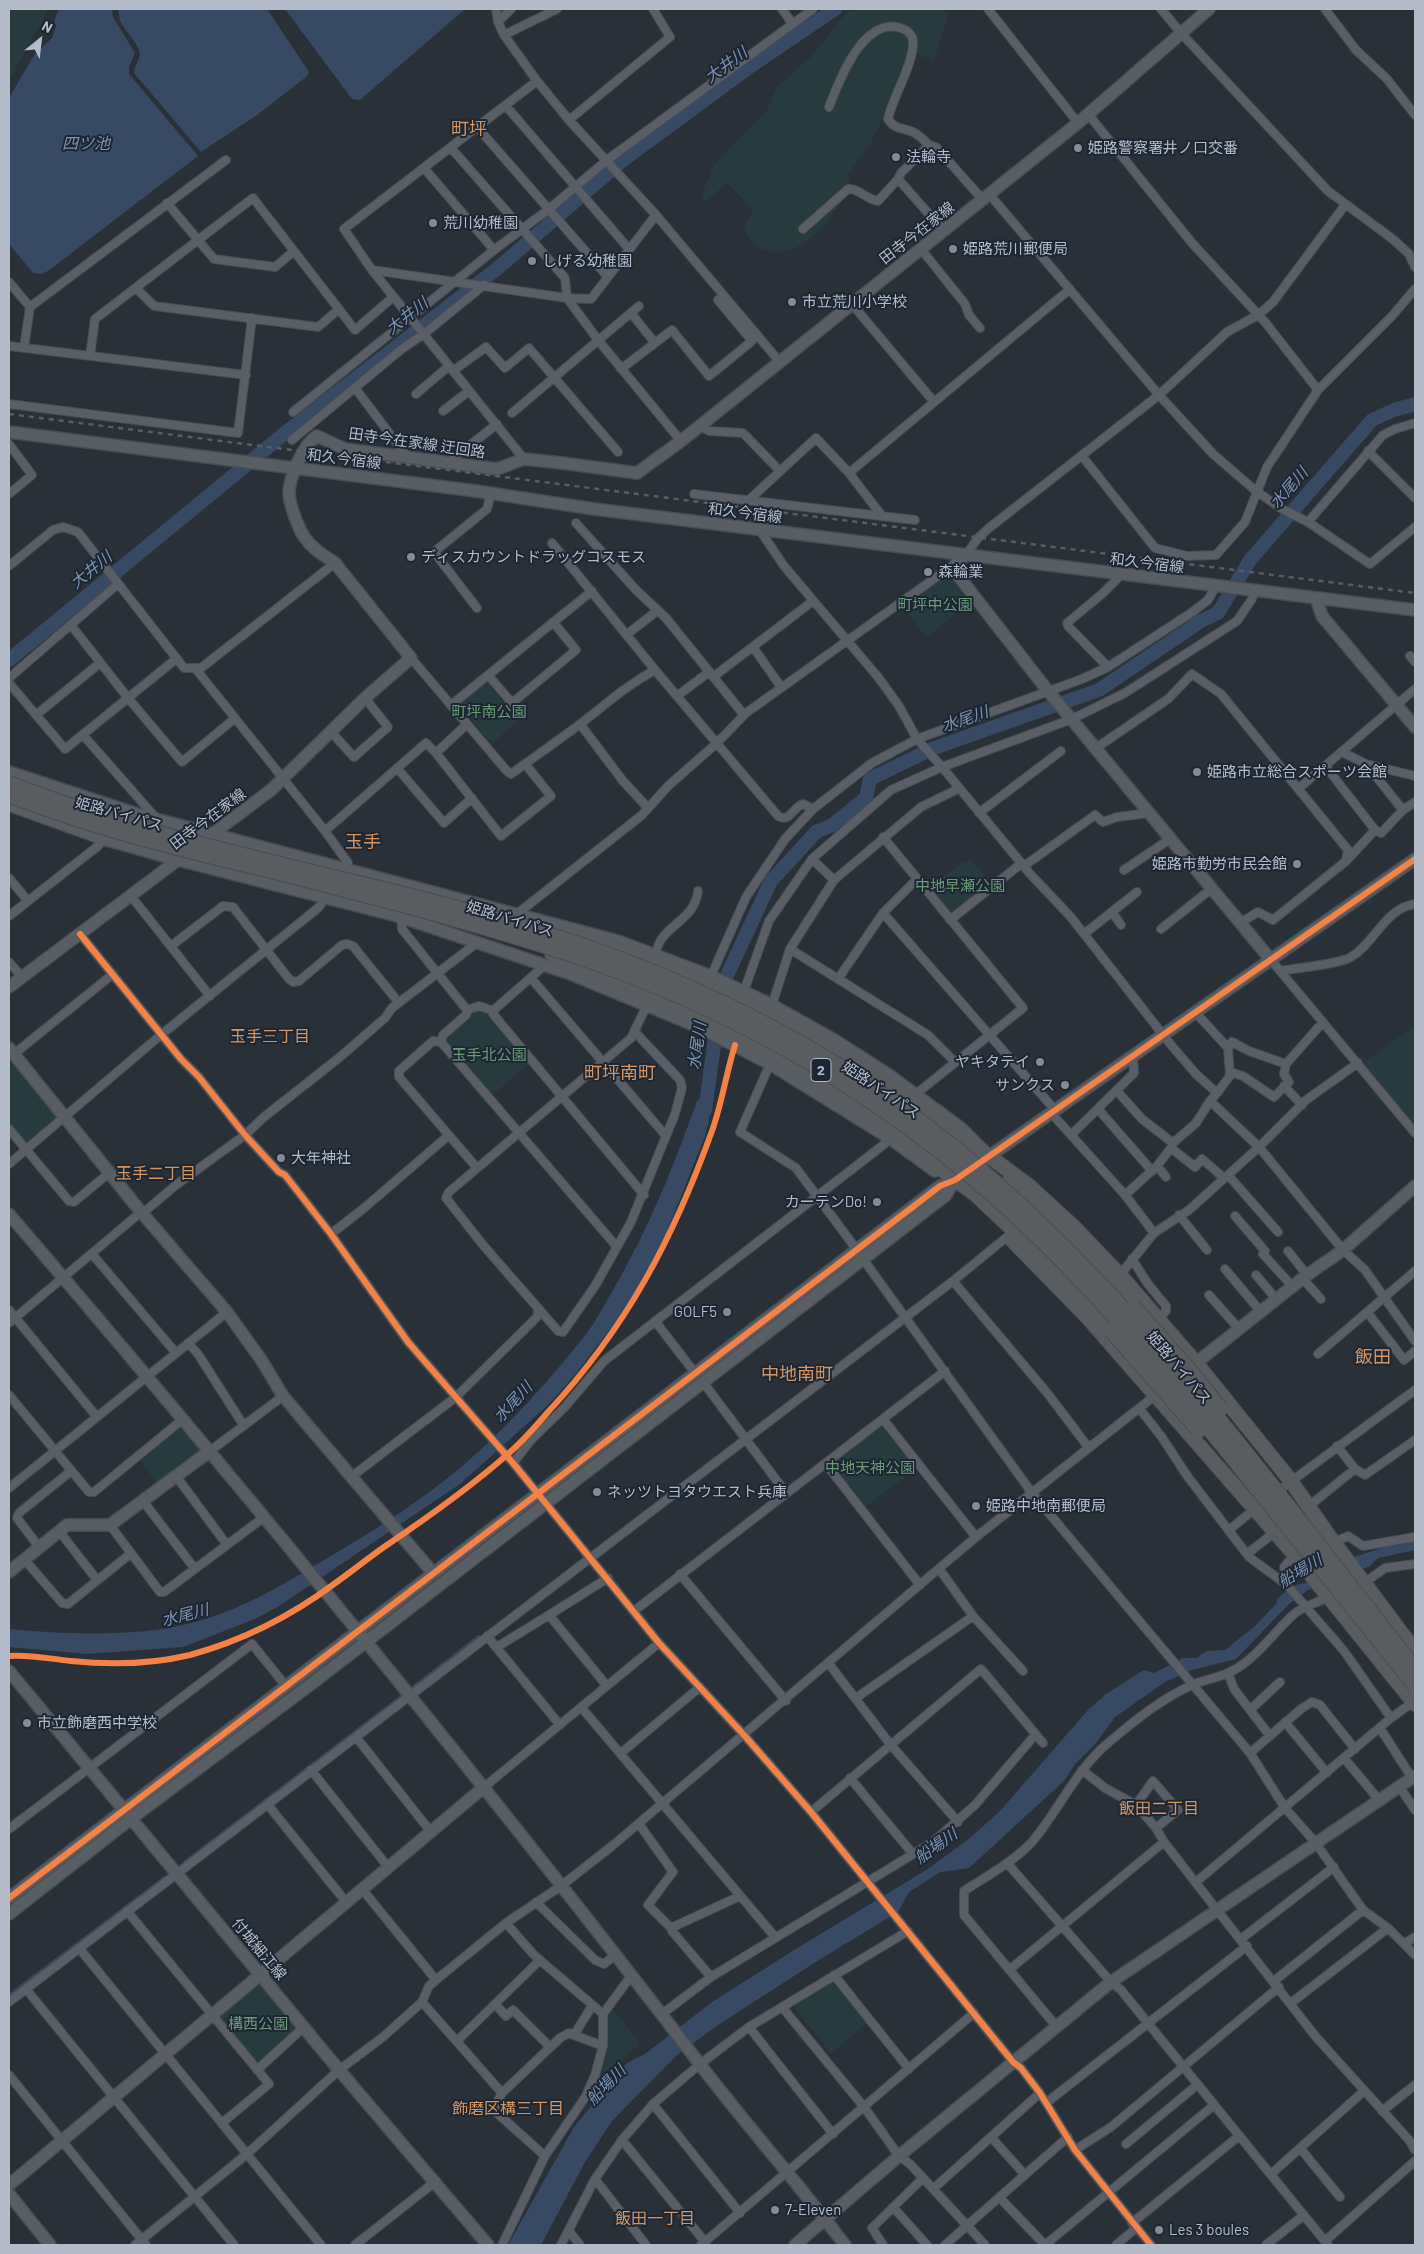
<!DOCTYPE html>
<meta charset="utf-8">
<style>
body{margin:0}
#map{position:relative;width:1424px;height:2254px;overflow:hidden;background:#2a3038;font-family:Barlow,sans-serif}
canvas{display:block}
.frame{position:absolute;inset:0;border:10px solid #b4bcc9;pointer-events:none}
.north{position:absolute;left:15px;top:15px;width:50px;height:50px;-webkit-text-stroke:4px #1d2633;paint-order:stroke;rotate:29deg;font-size:14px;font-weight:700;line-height:20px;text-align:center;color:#b4bcc9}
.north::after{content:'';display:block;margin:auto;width:18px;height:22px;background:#b4bcc9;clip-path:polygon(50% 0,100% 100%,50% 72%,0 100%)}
</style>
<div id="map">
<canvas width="1424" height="2254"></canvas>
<div class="frame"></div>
<div class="north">N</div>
</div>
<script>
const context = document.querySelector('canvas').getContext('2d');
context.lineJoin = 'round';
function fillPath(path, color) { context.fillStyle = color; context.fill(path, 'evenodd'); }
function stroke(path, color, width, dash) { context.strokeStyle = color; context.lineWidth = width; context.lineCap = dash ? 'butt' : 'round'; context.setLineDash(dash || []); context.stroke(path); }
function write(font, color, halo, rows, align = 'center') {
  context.font = font + ' Barlow,"Noto Sans JP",sans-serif'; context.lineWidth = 4; context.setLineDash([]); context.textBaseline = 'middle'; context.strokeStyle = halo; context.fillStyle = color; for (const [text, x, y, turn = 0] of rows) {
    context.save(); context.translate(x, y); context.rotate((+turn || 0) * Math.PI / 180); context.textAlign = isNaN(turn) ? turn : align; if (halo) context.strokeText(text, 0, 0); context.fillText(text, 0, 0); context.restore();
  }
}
const green = new Path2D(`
 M9,9H49L9,81Z
 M852,9H941L949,13L934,61L910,51L890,104L871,142L848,175L851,188C833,216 802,264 762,249C753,246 746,235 744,226L753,210L727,183L704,203L702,199L704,189L714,165L767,110L776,88L814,54L839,21Z
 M945,574H948L969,603L927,637L901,606Z
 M484,683L489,684L517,721L494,742L488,740L461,704L463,700Z
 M972,860L991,883L956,914L950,913L929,888L962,863Z
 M483,1010L529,1064L491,1096L445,1041L446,1036L475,1011Z
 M1415,1026V1126L1362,1063Z
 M13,1064L57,1115L54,1122L29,1142H24L9,1124V1066Z
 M182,1425L203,1451L159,1485L139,1460Z
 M881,1425L884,1426L917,1468L864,1508L833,1466L834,1462Z
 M830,1982L834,1983L867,2023L831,2054L792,2004Z
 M258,1983L298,2030L258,2064L218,2017Z
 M612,2008L640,2043L593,2090L606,2044L605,2018Z`);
const water = new Path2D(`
 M59,9H112L113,17L135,53L129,67V74L198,156L48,271L41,274L33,273L9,244V98L34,55L52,38L56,26L54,21Z
 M119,9H267L309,72L306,77L257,115L201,152L134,73C134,65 142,58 139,50C134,36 116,25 119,9Z
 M285,9H465L360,100L352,99Z
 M708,1094L709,1120L705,1136L667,1232L642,1281L617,1320L575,1375L548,1405L460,1484L279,1606L255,1619L183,1647L87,1654L9,1647V1629C59,1634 134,1637 183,1625C233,1614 276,1589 319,1563C367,1535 417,1504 460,1468C504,1431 554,1376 589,1330C598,1318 605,1303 613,1290C649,1228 673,1168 697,1101Z
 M1415,1542V1550L1378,1558L1370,1566L1308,1590L1289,1604L1236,1659L1192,1670L1165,1682L1115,1717L1096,1743L1075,1764L1065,1780L969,1868L940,1872L909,1892L898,1912L822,1958L718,2025L677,2055L612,2121L585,2162L541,2245H508L574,2127L627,2063L645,2054L712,2002L799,1947L928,1869L970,1838L1000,1811L1088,1710L1106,1694L1144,1670L1154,1673L1183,1658H1197L1206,1651L1225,1650L1254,1627L1277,1603V1599L1293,1586L1305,1583L1335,1563L1388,1546Z`);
const stream = new Path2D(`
 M409,1690L479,1636
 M183,1863L404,1694
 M9,1995L165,1877`);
const river = new Path2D(`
 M9,660L290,429L498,268L623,160L748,68L835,9
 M721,995L723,984L771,881L817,831L831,826L866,798L870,779L934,748L1099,690L1201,621L1218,613L1250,560L1372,420L1394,410L1415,404
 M705,1111L717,1024`);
const street = new Path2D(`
 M496,9L498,22L504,35L537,81L569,120L656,215L779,361
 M782,9L792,23
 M988,9L1078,123
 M1161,9L1181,33L1328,191L1394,240L1409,254L1415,267
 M1325,9L1356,50L1387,79L1415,115
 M498,22L511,9
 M504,35L557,9
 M506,106L629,249
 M829,107C839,81 863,16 901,28C907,30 913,35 913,41C914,64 893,96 888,119C895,130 902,127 913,132C919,135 924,140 929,145
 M1088,114L1192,243L1265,322L1318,390
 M569,120L670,37L653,9
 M478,128L607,276
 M451,148L565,278L567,298L598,340L681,441
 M424,168L494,250
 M990,195L1159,395L1213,454L1256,491L1282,509L1308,522L1370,564L1415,527
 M167,203L214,259L275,267L294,251
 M803,229L848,189C859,188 867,200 878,201L898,179
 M944,231L898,179L901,173L929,145L936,147L983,200
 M921,249L965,304L969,315L980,328
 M372,270L567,298L591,299L656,215
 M9,282L30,307
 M136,288L154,306L318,327L339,309
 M852,304L934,402
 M631,313L655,343
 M9,346L246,375
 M24,348L30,307L226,160
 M90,356L95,319L253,198L355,330L393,297
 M621,369L672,330L709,376L752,341L718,300L723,295
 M453,371L486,347L505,368L529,348L618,452
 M355,388L408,458
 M416,394L449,366
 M9,404L238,433L252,318
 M443,411L469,391
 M293,412L494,250L549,209L607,160L813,9
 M512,413L639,306
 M700,426L709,431L743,433L780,471
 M292,440L403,348L424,334L484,285
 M9,444L32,475L9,494
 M1368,451L1415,498
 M1082,456L1155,548L1187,556L1216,555L1245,522L1267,467L1318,390L1392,316L1415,289
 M524,459L372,270L344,229L537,81
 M447,463L497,424
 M849,473L1070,289
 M694,494L915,520
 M749,500L816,438L849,473L882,516
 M1308,522L1383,435L1395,429L1415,423
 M576,523L636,590L666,618L744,715
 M759,529L784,566L878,677L899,706L917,739L942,767L1031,875L1070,916L1171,1045L1196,1074L1217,1093L1210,1101L1259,1147L1343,1250L1365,1270L1415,1341
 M552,543L655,670L778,816C790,823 793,807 803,804L813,809
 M966,555L978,538L989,528L1159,395L1227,332L1258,315L1273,302L1345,205
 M9,566L53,530L63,527L78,532L184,668H201L335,563
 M477,608L434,552L487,509L491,493
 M71,625L128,698L182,762L234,719
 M626,635L657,611
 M753,647L781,687
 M1410,656L1415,662
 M1108,667L1068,626L1067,623L1102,594L1121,575
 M195,668L325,831L348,863V869
 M488,675L512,703L576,650L553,622
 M713,677L813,601
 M9,678L118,584
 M9,683L65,749L176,659
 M677,696L709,672
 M451,705L592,591
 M36,715L100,663
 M580,724L623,781L648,808
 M331,732L354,757L388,727L365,698
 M83,735L156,818
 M1096,748L1168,699L1192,674L1221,694L1348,850L1346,861L1273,920L1258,912L1240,923
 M1342,752L1366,764L1403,810L1381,833L1375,830L1346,861
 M436,753L501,836L551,796L525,764L511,774L506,770L467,724
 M525,764C543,751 561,738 579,725C605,705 625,686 655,670
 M1366,764L1415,776
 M1326,767L1375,830
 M397,768L444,823L472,798
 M1298,789L1415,689
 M1403,810L1415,802
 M979,813L1061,751
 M325,831L426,743L436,753L467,724L411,658
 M883,837L1023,1008L916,1094
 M812,859L834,880
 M1024,866L1095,815L1103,822L1117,817L1149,813
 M1124,870L1170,839
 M9,878L28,901
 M131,896L210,996
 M1112,912L1121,925
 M883,913L1055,1110
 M517,914L642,815L668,786L717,743L746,713L956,563
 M9,916L98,846L103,839
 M401,917L402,929L467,1010L479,1006L494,1011
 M950,920L1022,863
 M1161,929L1211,889
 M80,934L181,1059L199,1077L245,1135L279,1172L285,1175L331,1234L408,1342L513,1463L659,1643L744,1735L811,1812L1013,2062L1021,2068L1040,2093L1075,2150L1151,2245
 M1084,934L1137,892
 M171,946L223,906L233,907L289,979L293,982L299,981L342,945L347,944L353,946L399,1003
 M790,949L928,1035L955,1062
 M655,954C657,949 659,941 663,937C676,921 695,915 698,891
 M1271,960L1415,1133
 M9,962L22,977
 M545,965L495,1009L493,1014L644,1195
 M1280,971C1296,968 1340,964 1351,957C1375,943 1385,908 1415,904
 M711,976L746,897L785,839L813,809L872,763L917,739L1082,679L1108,667L1191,613L1208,600L1215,587
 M531,978L666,1136
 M838,979L883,913L917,879
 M744,991L769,921L812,859L891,790L942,767L1072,719L1125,693L1237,621L1252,599L1254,592
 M772,1005L790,949L834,880L921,807L958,789
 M467,1010L466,1015L443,1035L441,1042L617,1247
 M1196,1013L1228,1048L1230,1076L1217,1093
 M635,1032L680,1080L682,1088L675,1114L631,1222L595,1286L563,1332L558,1331L483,1245L446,1198L449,1192L631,1038L647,1005
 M441,1042L433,1041L399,1071V1077L477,1168
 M1228,1048L1232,1042L1249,1051L1286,1064
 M14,1054L113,974
 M1133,1056L1134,1073L1071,1135L1125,1195L1154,1233
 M770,1064L740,1132L796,1168L857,1250
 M1230,1072L1243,1076L1274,1097L1289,1082L1284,1074L1286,1064L1323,1022
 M1284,1086L1302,1105
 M1117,1091L1142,1119L1173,1143
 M1098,1109L1152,1171
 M1051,1113L1071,1135
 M9,1129L69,1201L74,1202L109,1173
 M1171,1148L1195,1167L1202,1159L1224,1178
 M9,1164L162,1034L318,908L326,897
 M1157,1166L1166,1177
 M1228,1175L1278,1232
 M1125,1195L1157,1166L1171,1148L1173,1143L1196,1123L1210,1101
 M1179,1215L1207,1250
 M1235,1216L1265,1251L1263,1254L1293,1287
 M331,1234L363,1209L449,1135
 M1288,1251L1307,1275
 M92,1254L176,1353
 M863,1259L1032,1493L1250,1753L1285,1808L1315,1842L1363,1910L1388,1928L1415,1955
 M1132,1259L1148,1284L1166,1306V1311L1158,1320
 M1225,1269L1261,1312
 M1120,1275L1154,1233L1189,1210L1259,1147L1306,1100L1358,1063
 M1256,1275L1277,1300
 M1303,1279L1321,1299
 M953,1281L1048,1394L1089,1448
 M1209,1295L1239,1329
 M9,1310L97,1417
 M1371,1317L1404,1360L1415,1351
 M655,1321L695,1373
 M9,1323L141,1212H144L176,1185L245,1135L264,1117L340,1057L385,1018L392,1008L478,942
 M188,1343L198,1354L244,1426
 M1318,1354L1415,1271
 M703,1382L786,1493
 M9,1395L89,1492H94L183,1419
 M1139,1408L1161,1436L1188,1477L1249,1557L1287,1585L1344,1651L1391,1718
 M883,1419L976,1537
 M1337,1446L1355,1469
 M210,1451L283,1396
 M513,1463L532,1439L564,1408L604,1361L891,1139
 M826,1464L920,1585
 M176,1476L227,1545
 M351,1477L456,1397L537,1317L538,1310
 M9,1488L227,1312
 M1274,1494L1415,1390
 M143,1501L195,1569
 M1309,1506L1355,1469L1365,1475L1415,1440
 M110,1525L160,1592H164L263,1518
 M1229,1530L1257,1507
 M59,1531L97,1580
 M1335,1542L1348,1536L1363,1546L1415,1537
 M39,1547L17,1518L19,1513L71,1471
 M1247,1554L1275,1532
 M24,1559L62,1603L68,1604L130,1554
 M680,1574L786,1701
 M1371,1578L1385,1568L1415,1564
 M1287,1585L1284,1567L1295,1554
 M634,1611L945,1371
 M549,1615L608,1578
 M973,1616L1023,1671
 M487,1636L560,1725
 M497,1647L549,1615L607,1686
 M829,1664L890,1744L958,1822
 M1228,1673L1234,1689L1270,1736
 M856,1698L973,1616L940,1570
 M581,1707L775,1937
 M1250,1710L1280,1682
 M1285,1722L1327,1773
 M1380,1728L1412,1778
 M356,1737L431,1832
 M621,1753L700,1687
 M1250,1753L1301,1709L1312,1702L1320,1705L1355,1749
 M1344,1758L1379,1800
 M311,1770L388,1867
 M1082,1770L1105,1788L1136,1805L1156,1828L1164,1842L1316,2037L1409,2140L1415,2150
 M850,1778L913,1854
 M1399,1786L1415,1810
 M483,1788L659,1643
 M268,1805L346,1902
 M1136,1805L1153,1781L1178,1810L1156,1828
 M811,1812L981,1669L1043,1743
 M639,1824L673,1872L648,1905L672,1929
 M9,1829L252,1644L286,1686
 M1007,1863L1111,1982L1121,1990L1328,2245
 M1196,1882L1391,1718L1413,1702
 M362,1889L436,1980
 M536,1902L595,1960L604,1964L615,1955
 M127,1911L269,2084L222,2123
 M506,1923L534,1955L603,2014
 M1241,1939L1334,1867
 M1405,1943L1415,1937
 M79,1948L321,2245
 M1009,1970L1164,1842
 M834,1975L909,2069
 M711,1977L672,1931L673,1927L740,1896
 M1274,1981L1363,1910
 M26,1989L234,2245
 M9,2002L953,1281L1008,1236
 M422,2002L502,2093L494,2108L497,2113L545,2156
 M1291,2003L1388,1928
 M495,2004L506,2016L513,2010L550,2047
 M782,2007L864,2107L899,2156L910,2164L985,2245
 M662,2014L711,1977L933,1842L975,1805L1035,1735
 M1056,2026L964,1915V1891C987,1876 1013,1862 1032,1842C1059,1810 1076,1770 1108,1743C1134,1721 1161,1699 1192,1685C1203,1680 1217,1678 1228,1673C1256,1660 1271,1635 1293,1615C1303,1605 1317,1604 1329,1596
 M749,2027L833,2134
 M574,2035L603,2046
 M457,2041L540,1960
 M257,2070L304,2027
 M9,2075L146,2245
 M502,2093L560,2038L569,2033L574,2035L592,2006
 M1046,2103L1247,1946
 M653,2104L740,2213
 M1382,2111L1415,2085
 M991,2137L1025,2175
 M622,2140L705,2242
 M1126,2144L1197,2085
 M1300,2148L1340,2197
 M1075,2150L1111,2127L1279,1987
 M1271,2174L1364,2091
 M595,2179L646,2245
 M933,2189L1040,2093
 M1000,2198L1045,2245L1214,2105
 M893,2207L927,2245
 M1132,2223L1239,2136
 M569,2231L580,2245
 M1325,2241L1415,2161
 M135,2245L247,2154L339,2070L383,2037L422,2002L429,1986L442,1975L506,1923L561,1886L612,1846L976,1537L1157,1394
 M355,2245L436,2181
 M502,2245L545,2156L586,2096L595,2075L603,2046V2014L631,1976
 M561,2245L595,2179L622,2140L653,2104L700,2064L749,2027L908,1931
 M701,2245L974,2013
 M883,2245L872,2228L923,2178
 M945,2245L1068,2137
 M1116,2245L1136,2228
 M1266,2245L1304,2215`);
const secondary = new Path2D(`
 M9,432L476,491L594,509L1415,610
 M966,555L956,563V570L960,578L1048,691L1271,960
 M1316,598L1322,616L1415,727
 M9,772L137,814L618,941L711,976L772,1005L831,1038L889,1075L962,1129L986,1153
 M9,805L103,839L178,860L401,917L568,973L701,1028L770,1064L891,1139L935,1171
 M9,987L271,790L365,698L411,658L335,563C325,556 312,549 305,538C298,528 290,506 289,494C289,477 303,445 317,436L345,449L497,469L524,459L562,463L637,473L681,441L1078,123L1209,9
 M9,1048L141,1212L227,1312L262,1361L283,1396L433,1573
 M9,1214C246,1491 477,1773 699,2063C746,2125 798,2183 845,2245
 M1196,1363L1307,1275L1343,1250L1415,1186
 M9,1572L67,1525H110L210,1451
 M9,1671L339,2070L488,2245
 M9,1898L940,1186L955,1180L1415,859
 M9,1914L132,1818L310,1685L945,1196L955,1180
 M9,2185L483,1788
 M9,2194L50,2245
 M795,2245L899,2156L1111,1982L1415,1776`);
const highway = new Path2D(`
 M571,934L657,962L746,1003L819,1043L877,1077L930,1114L965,1143L989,1156L1028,1185L1076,1229L1120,1275L1196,1363L1291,1481L1329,1536L1415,1651
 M552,954L655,996L714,1023L788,1062L850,1099L886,1124L955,1180L975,1194L1070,1284L1110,1330
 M1010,1179L1134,1307
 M1011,1239L1088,1318L1294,1554L1415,1704`);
const rail = new Path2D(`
 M9,414L1415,593`);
const highwayBridge = new Path2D(`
 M9,783C193,856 394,881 582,945C722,994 858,1065 972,1162C1144,1306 1276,1493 1415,1668
 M9,795C92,828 179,849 266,870C369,896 473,922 575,956C714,1003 845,1074 959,1167C1061,1249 1144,1349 1226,1450C1289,1529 1352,1607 1415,1686
 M1134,1307L1195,1376L1221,1409
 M1110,1330L1199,1431`);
const cycleway = new Path2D(`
 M80,934L181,1059L199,1077L245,1135L279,1172L285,1175L331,1234L408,1342L513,1463L659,1643L744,1735L811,1812L1013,2062L1021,2068L1040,2093L1075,2150L1151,2245
 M9,1656C29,1654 50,1659 71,1661C109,1665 152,1664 190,1655C241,1641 291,1616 334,1584C351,1572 367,1559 384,1547C427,1518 470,1488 509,1453C523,1441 536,1426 548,1412C627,1327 673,1239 712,1131C722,1103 726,1074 735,1045
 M9,1898L940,1186L955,1180L1415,859`);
const markers = [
 [1078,148,5,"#848b96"],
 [896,157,5,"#848b96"],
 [433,223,5,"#848b96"],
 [953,249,5,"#848b96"],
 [532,261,5,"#848b96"],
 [792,302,5,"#848b96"],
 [411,557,5,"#848b96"],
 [928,572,5,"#848b96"],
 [1197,772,5,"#848b96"],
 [1297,864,5,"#848b96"],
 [1040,1062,5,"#848b96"],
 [1065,1085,5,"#848b96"],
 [281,1158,5,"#848b96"],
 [877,1202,5,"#848b96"],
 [727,1312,5,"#848b96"],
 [597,1492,5,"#848b96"],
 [976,1506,5,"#848b96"],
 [27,1723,5,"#848b96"],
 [775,2210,5,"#848b96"],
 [1159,2230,5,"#848b96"]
];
const shields = [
 [821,1070,20]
];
const shieldNames = [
 ["2",821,1070]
];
const poiNames = [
 ["姫路警察署井ノ口交番",1088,148],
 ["法輪寺",906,157],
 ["荒川幼稚園",443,223],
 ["姫路荒川郵便局",963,249],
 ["しげる幼稚園",542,261],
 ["市立荒川小学校",802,302],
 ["ディスカウントドラッグコスモス",421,557],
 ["森輪業",938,572],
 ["姫路市立総合スポーツ会館",1207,772],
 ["姫路市勤労市民会館",1287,864,"right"],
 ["ヤキタテイ",1030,1062,"right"],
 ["サンクス",1055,1085,"right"],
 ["大年神社",291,1158],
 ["カーテンDo!",867,1202,"right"],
 ["GOLF5",717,1312,"right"],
 ["ネッツトヨタウエスト兵庫",607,1492],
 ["姫路中地南郵便局",986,1506],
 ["市立飾磨西中学校",37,1723],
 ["7-Eleven",785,2210],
 ["Les 3 boules",1169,2230]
];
const streetNames = [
 ["田寺今在家線",917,233,-38],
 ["田寺今在家線 迂回路",417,443,8],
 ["和久今宿線",344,459,7],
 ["和久今宿線",745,513,7],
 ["和久今宿線",1147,563,7],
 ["姫路バイパス",119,814,16],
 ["田寺今在家線",208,819,-37],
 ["姫路バイパス",510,919,17],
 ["姫路バイパス",881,1090,34],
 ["姫路バイパス",1179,1368,50],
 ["付城細江線",259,1949,50]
];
const parkNames = [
 ["町坪中公園",935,605],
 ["町坪南公園",489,712],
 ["中地早瀬公園",960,886],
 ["玉手北公園",489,1055],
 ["中地天神公園",870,1468],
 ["構西公園",258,2024]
];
const waterNames = [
 ["大井川",726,65,-36],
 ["四ツ池",86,144],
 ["大井川",407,316,-38],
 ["水尾川",1289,488,-49],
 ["大井川",91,570,-39],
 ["水尾川",965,719,-19],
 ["水尾川",697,1046,-82],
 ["水尾川",513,1402,-47],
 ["船場川",1300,1571,-31],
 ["水尾川",185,1615,-14],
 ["船場川",936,1846,-35],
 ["船場川",606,2085,-46]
];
const neighbourhoodNames = [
 ["玉手三丁目",270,1037],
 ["玉手二丁目",156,1174],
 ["飯田二丁目",1159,1809],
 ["飾磨区構三丁目",508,2109],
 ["飯田一丁目",655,2219]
];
const quarterNames = [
 ["町坪",469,129],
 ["玉手",363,842],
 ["町坪南町",620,1073],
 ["飯田",1373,1357],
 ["中地南町",797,1374]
];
fillPath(green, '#273a3e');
fillPath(water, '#384963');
stroke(stream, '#384963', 2.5);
stroke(river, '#384963', 14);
stroke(street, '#484c53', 10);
stroke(secondary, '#484c53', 14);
stroke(highway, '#474c53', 16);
stroke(street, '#5a5e66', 8);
stroke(secondary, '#595d64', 11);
stroke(highway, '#5a5d60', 14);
stroke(rail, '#595d64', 2.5, [5, 5]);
stroke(highwayBridge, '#474c53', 16, []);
stroke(highwayBridge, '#5a5d60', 14);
stroke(cycleway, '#f48246', 6);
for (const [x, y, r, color] of markers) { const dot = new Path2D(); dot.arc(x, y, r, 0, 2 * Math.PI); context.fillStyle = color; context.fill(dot); stroke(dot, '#1d2633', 2); }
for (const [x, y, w] of shields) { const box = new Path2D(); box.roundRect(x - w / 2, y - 11.5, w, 23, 4); context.fillStyle = '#1d2633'; context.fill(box); stroke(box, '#b4bcc9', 1); }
write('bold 14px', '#b4bcc9', null, shieldNames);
write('15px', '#b4bcc9', '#1d2633', poiNames, 'left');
write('15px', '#b4bcc9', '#1d2633', streetNames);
write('15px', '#6b9a76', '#1d2633', parkNames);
write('italic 16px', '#7c92b1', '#1d2633', waterNames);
write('16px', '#d59563', '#1d2633', neighbourhoodNames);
write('18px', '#d59563', '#1d2633', quarterNames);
</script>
